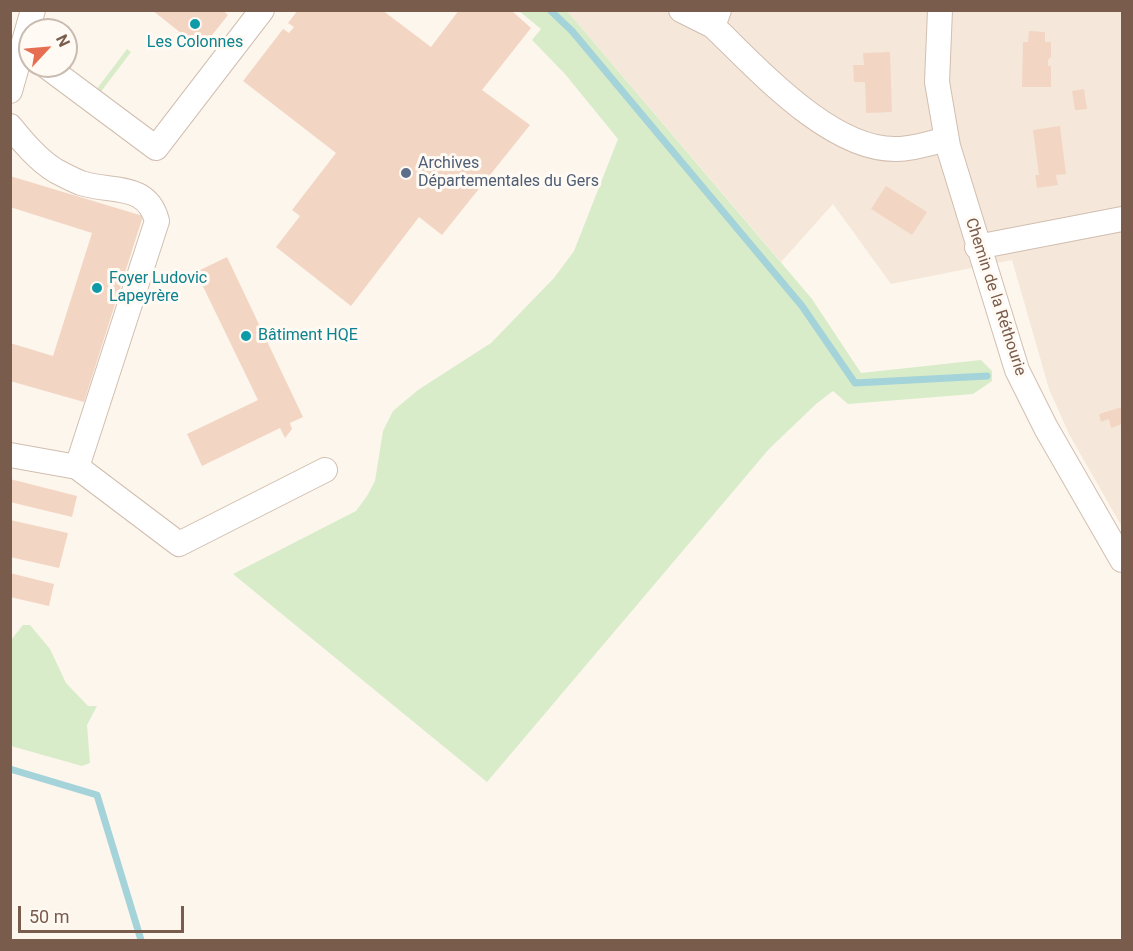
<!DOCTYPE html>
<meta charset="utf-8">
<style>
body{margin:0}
#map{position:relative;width:1133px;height:951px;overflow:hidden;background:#fdf6ec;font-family:Roboto,sans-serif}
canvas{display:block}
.frame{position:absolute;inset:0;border:12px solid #7a5c4d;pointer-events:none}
.north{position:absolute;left:18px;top:18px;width:60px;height:60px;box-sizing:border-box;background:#fffaf3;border:2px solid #cabbb1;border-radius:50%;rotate:64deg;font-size:16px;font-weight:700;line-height:24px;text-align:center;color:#7a5c4d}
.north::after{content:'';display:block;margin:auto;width:21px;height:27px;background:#e76f51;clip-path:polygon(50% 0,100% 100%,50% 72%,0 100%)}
.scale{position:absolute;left:18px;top:906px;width:166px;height:27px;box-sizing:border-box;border:3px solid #7a5c4d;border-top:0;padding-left:8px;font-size:18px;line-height:21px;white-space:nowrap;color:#7a5c4d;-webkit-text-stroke:4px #fffaf3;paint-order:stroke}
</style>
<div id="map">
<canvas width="1133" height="951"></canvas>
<div class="frame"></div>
<div class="north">N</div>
<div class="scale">50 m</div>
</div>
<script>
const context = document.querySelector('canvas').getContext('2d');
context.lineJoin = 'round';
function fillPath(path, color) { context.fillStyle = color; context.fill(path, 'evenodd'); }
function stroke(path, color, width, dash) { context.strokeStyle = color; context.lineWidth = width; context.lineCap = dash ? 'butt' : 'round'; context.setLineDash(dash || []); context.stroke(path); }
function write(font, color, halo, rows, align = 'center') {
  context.font = font + ' Roboto,sans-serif'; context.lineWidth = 6; context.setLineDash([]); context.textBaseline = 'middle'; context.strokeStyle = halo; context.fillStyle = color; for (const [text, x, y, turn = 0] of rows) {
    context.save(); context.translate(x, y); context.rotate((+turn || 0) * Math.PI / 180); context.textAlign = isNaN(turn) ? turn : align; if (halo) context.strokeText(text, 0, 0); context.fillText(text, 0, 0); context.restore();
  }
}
const residential = new Path2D(`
 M567,11H1122V527L1069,434L1049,389L1012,260L891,284L833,204L781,262Z`);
const green = new Path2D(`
 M519,11H567L812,299L861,373L981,360L992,371V381L973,394L848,404L833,391L816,404L769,449L487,782L233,574L356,511L367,496L375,481L383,431L393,411L418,390L491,343L554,278L574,251L618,139L565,74L532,40L541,29Z
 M127,49L131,52L100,93L96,90Z
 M23,625H30L50,649L66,683L88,706H97L87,725L90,763L82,766L11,746V640Z`);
const stream = new Path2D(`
 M550,10L572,31L802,306L855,383L987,376
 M10,769L97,795L141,940`);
const building = new Path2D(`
 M152,10H223L228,15L201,49Z
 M298,10H382L431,47L459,10H511L531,28L482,90L530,125L442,235L419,217L351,306L276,247L300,216L292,210L336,153L243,81L283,29L289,33L294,27L288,23Z
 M1029,31L1045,32V42H1051V57L1048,60V66H1051V87H1022L1023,42H1028Z
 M890,52L892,112L866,113L865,82H854L853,65H864L863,53Z
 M1084,89L1087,109L1075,110L1072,91Z
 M1060,126L1066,174L1056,175L1058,185L1037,188L1035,175H1039L1033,130Z
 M10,176L143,216L84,402L10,381V343L53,356L92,233L10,207Z
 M886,186L927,212L912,235L871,209Z
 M227,257L303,417L290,423L292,429L285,438L280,428L202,466L187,434L258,400L196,272Z
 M1122,407V424L1111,428L1109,419L1101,422L1099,414Z
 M10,479L77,496L72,517L10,502Z
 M10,520L68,533L59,568L10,557Z
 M10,573L54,584L49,606L10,597Z`);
const minor = new Path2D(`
 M681,10L713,26
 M719,10L713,26C758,69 831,151 897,149C913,149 931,143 946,139
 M940,10L937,82L948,146L1017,370L1046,428L1122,560
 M46,66L156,148L262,10
 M10,91L33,10
 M10,126C23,142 38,160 56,171C64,175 73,180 81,183C111,193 147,182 157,221L77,467L179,544L325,470
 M977,247L1122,219
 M10,455L77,467`);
const markers = [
 [195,24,6,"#0f9aa8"],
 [406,173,6,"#5c6f8a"],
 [97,288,6,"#0f9aa8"],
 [246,336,6,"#0f9aa8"]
];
const cultureNames = [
 ["Les Colonnes",195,43,"center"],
 ["Foyer Ludovic",109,279],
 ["Lapeyrère",109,297],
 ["Bâtiment HQE",258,336]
];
const serviceNames = [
 ["Archives",418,164],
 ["Départementales du Gers",418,182]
];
const streetNames = [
 ["Chemin de la Réthourie",995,297,72]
];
fillPath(residential, '#f5e8da');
fillPath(green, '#d8ecc9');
stroke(stream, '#a5d3da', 7);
fillPath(building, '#f3d5c3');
stroke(minor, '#d1beb0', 26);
stroke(minor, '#fff', 24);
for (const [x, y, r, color] of markers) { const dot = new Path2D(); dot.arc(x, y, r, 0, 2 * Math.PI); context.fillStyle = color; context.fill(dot); stroke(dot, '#fffaf3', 2); }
write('16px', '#0d838f', '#fffaf3', cultureNames, 'left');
write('16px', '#4e5e75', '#fffaf3', serviceNames, 'left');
write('16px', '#7a5c4d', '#fffaf3', streetNames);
</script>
